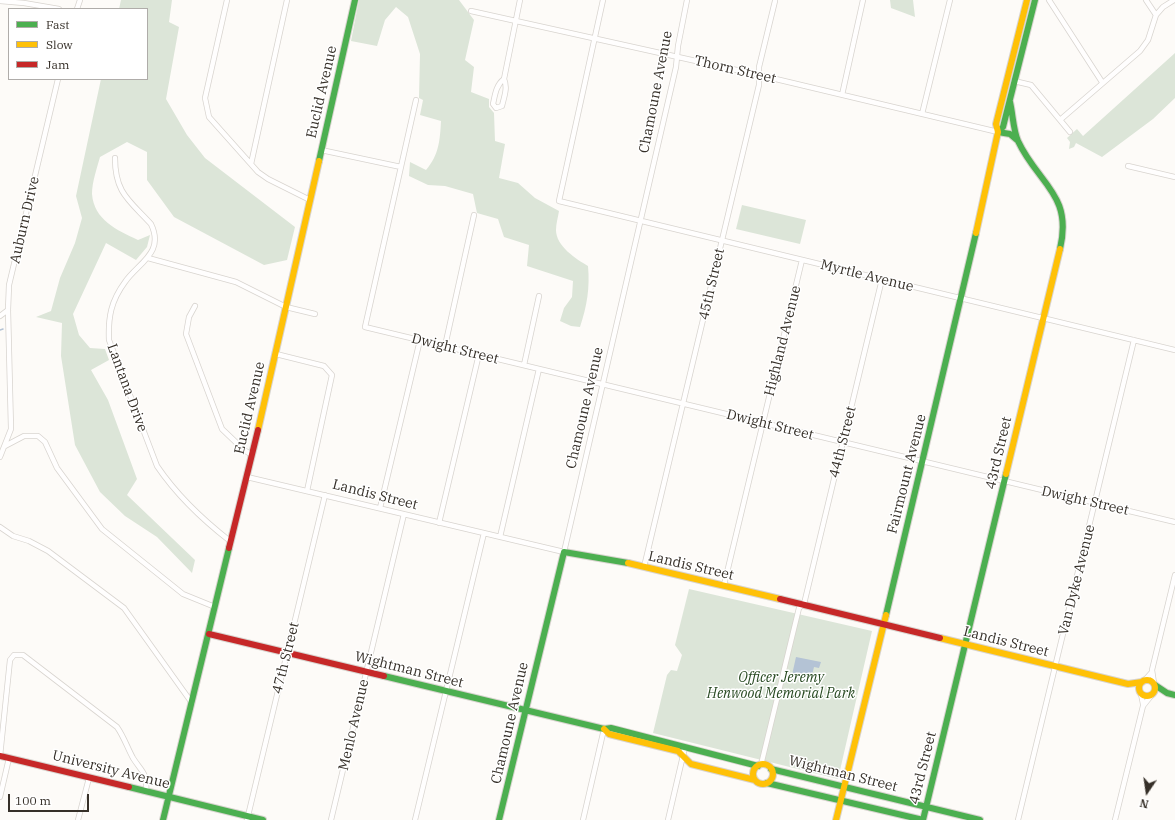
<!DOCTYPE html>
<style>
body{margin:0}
#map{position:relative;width:1175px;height:820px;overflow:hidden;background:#fdfbf8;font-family:"IBM Plex Serif",serif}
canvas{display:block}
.legend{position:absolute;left:8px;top:8px;width:140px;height:72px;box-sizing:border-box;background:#fff;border:1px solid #afaca9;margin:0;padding:5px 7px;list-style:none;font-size:12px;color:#363029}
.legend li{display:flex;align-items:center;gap:8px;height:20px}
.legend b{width:20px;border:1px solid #afaca9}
.north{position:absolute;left:1127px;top:772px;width:40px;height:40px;-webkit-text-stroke:3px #fff;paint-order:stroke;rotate:193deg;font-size:11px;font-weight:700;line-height:16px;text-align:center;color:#363029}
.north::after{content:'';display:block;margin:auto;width:14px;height:18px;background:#363029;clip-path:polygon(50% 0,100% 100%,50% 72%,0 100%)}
.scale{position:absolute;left:8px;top:794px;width:81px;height:18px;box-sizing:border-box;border:2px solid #363029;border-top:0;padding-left:5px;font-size:12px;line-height:14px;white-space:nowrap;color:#363029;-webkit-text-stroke:3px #fff;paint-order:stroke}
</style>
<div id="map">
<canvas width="1175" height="820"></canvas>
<ul class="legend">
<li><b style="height:5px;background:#4caf50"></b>Fast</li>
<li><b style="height:5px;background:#ffc107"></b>Slow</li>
<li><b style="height:5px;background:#c62828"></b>Jam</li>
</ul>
<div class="north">N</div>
<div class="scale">100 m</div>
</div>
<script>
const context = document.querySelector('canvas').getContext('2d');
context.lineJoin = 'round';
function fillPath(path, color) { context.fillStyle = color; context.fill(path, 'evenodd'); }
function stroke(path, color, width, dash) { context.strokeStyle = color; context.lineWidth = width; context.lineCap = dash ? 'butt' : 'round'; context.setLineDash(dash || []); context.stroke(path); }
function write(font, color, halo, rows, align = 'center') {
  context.font = font + ' "IBM Plex Serif",serif'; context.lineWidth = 3; context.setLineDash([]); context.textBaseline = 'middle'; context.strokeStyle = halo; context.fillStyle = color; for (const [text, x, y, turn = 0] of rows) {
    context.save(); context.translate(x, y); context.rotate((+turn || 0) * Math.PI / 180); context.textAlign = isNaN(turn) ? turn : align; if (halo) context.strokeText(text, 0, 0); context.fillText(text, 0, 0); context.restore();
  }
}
const green = new Path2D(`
 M121,0H172L169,22L179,27L166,99L187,135L205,158L295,227L287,260L264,265L174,217L147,180V152L127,142L100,157C97,168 92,182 92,194C94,220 117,230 138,240L150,235L147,247L136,260L106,243L73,314L79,335L90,348L105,349L109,360L91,370L108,400L137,479L127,495L195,560L192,573L157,537L125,516L100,492L75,445L61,356L62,323L36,317L51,311L60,278L75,243L82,218L76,196L101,79H147V9H119Z
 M359,0H459L474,20L465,60L474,67L471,92L489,99V107L494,113L495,141L505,144L499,178L518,183L535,198L559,211C558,217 556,224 556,230C556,246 576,259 588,266C590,288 587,306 580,327L571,326L560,321L564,308L572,297L573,281L527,266L529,245L504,237L498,219L477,213L473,194L445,186L428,185L409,176L410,162L426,170C439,155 440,140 441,121L420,115L423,100L419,98L420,54L408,17L396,7L385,20L377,46L351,41Z
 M890,0H913L915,17L891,8Z
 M1175,53V98L1153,119L1102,157L1076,143L1074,147L1069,149L1070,142L1067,138L1077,129L1083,136Z
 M742,205L806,220L800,244L736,229Z
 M689,589L872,631L838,779L653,733L667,675L671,670L677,671L682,655L675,645Z`);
const water = new Path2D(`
 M796,657L821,662L819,668L814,667L811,679L792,675Z`);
const stream = new Path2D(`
 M0,330L3,329`);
const street = new Path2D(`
 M227,0L205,98L209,117L258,172L268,179L310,200
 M603,0L559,201L1175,350
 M1049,0L1102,82
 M1146,0L1156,15
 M0,1L24,3L59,9
 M77,9L80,0
 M471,11L759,75L998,132
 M504,79C496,85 495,95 493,104L496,108L502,106C504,97 508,88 504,79L520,0
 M1014,81L1031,85L1070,132
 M842,95L863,0
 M416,100L365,327L1175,522
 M922,114L950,0
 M1060,120L1140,51L1148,40L1156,15L1163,7L1174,0
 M321,150L401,167
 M115,158C115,193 129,200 151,224C165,253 138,263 125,282C111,301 108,317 109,340L157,466C176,494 203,520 230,541
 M251,164L287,0
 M1128,166L1175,177
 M148,258L236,282L286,307L315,314
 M195,306L189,317L186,334L222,429L244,450L252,455
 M0,316L8,310
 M445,346L474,215
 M276,354L324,366L332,375L307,491
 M524,365L539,296
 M5,446L24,436H38L45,442L57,468L102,529L183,594L215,607
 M0,457L11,429L8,310L9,285L58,79
 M247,477L564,552L676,67L678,46L687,0
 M380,508L420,340
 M439,523L479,354
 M0,527L13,536L29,541L48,551L124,608L192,703
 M500,537L539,369
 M644,567L759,85V67L775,1
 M724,585L802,260
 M1144,681L1152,672
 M1154,683L1152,670L1175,575
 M1141,694L1143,704
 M0,756L10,660L14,655H23L117,727C124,737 127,747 133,758C141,771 148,773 146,791
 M761,765L799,608L804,604L882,279
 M0,797L9,758
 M78,820L89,778
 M247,820L325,495
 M331,820L404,514
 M415,820L484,533
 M583,820L604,729
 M668,820L685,747
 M1018,820L1134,340
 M1115,820L1143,706L1151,696`);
const fast = new Path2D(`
 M1010,102C1013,115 1013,129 1018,141C1038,184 1073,194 1060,249
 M998,132L1003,127L1035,0
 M998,132L1010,134L1017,140
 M319,161L355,0
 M886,615L976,233
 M384,676L604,729L611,728L758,766
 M1155,685L1167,693L1175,695
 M771,769L980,820
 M767,783L923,820
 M129,787L263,820
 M163,820L229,548
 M499,820L564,552L628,563
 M923,820L1006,474`);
const slow = new Path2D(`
 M976,233L998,132L996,124L1027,0
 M258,430L319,161
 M1006,474L1060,249
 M628,563L780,599
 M940,638L1128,684L1142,682
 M1139 688a8 8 0 1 1 16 0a8 8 0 1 1-16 0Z
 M604,729L609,734L678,751L691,764L755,780
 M753 774a10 10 0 1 1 20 0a10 10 0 1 1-20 0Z
 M836,820L886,615`);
const jam = new Path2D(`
 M229,548L258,430
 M780,599L940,638
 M209,634L384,676
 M0,756L129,787`);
const streetNames = [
 ["Thorn Street",735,70,13],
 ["Euclid Avenue",322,92,-77],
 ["Chamoune Avenue",656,92,-79],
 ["Auburn Drive",25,220,-77],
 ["Myrtle Avenue",867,276,14],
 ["45th Street",712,284,-77],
 ["Highland Avenue",783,341,-76],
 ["Dwight Street",455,349,14],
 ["Lantana Drive",127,388,70],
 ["Euclid Avenue",250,408,-77],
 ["Chamoune Avenue",585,408,-77],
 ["Dwight Street",770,425,14],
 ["44th Street",843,442,-76],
 ["43rd Street",999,453,-77],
 ["Fairmount Avenue",907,474,-76],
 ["Landis Street",375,495,14],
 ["Dwight Street",1085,501,13],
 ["Landis Street",691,566,13],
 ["Van Dyke Avenue",1077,580,-76],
 ["Landis Street",1006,642,14],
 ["47th Street",286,658,-76],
 ["Wightman Street",409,670,14],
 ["Chamoune Avenue",510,723,-77],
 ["Menlo Avenue",354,725,-77],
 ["43rd Street",923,768,-76],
 ["University Avenue",111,770,14],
 ["Wightman Street",843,774,14]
];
const parkNames = [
 ["Officer Jeremy",781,678],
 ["Henwood Memorial Park",781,694]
];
fillPath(green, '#dce5d8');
fillPath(water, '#b4c3d5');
stroke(stream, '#b4c3d5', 1.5);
stroke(street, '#d8d4cf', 6);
stroke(fast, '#d8d4cf', 8);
stroke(slow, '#d8d4cf', 8);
stroke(jam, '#d8d4cf', 8);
stroke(street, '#fffefe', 4.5);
stroke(fast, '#4caf50', 6);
stroke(slow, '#ffc107', 6);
stroke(jam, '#c62828', 6);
write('14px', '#363029', '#fff', streetNames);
write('italic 14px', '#284a22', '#fff', parkNames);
</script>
